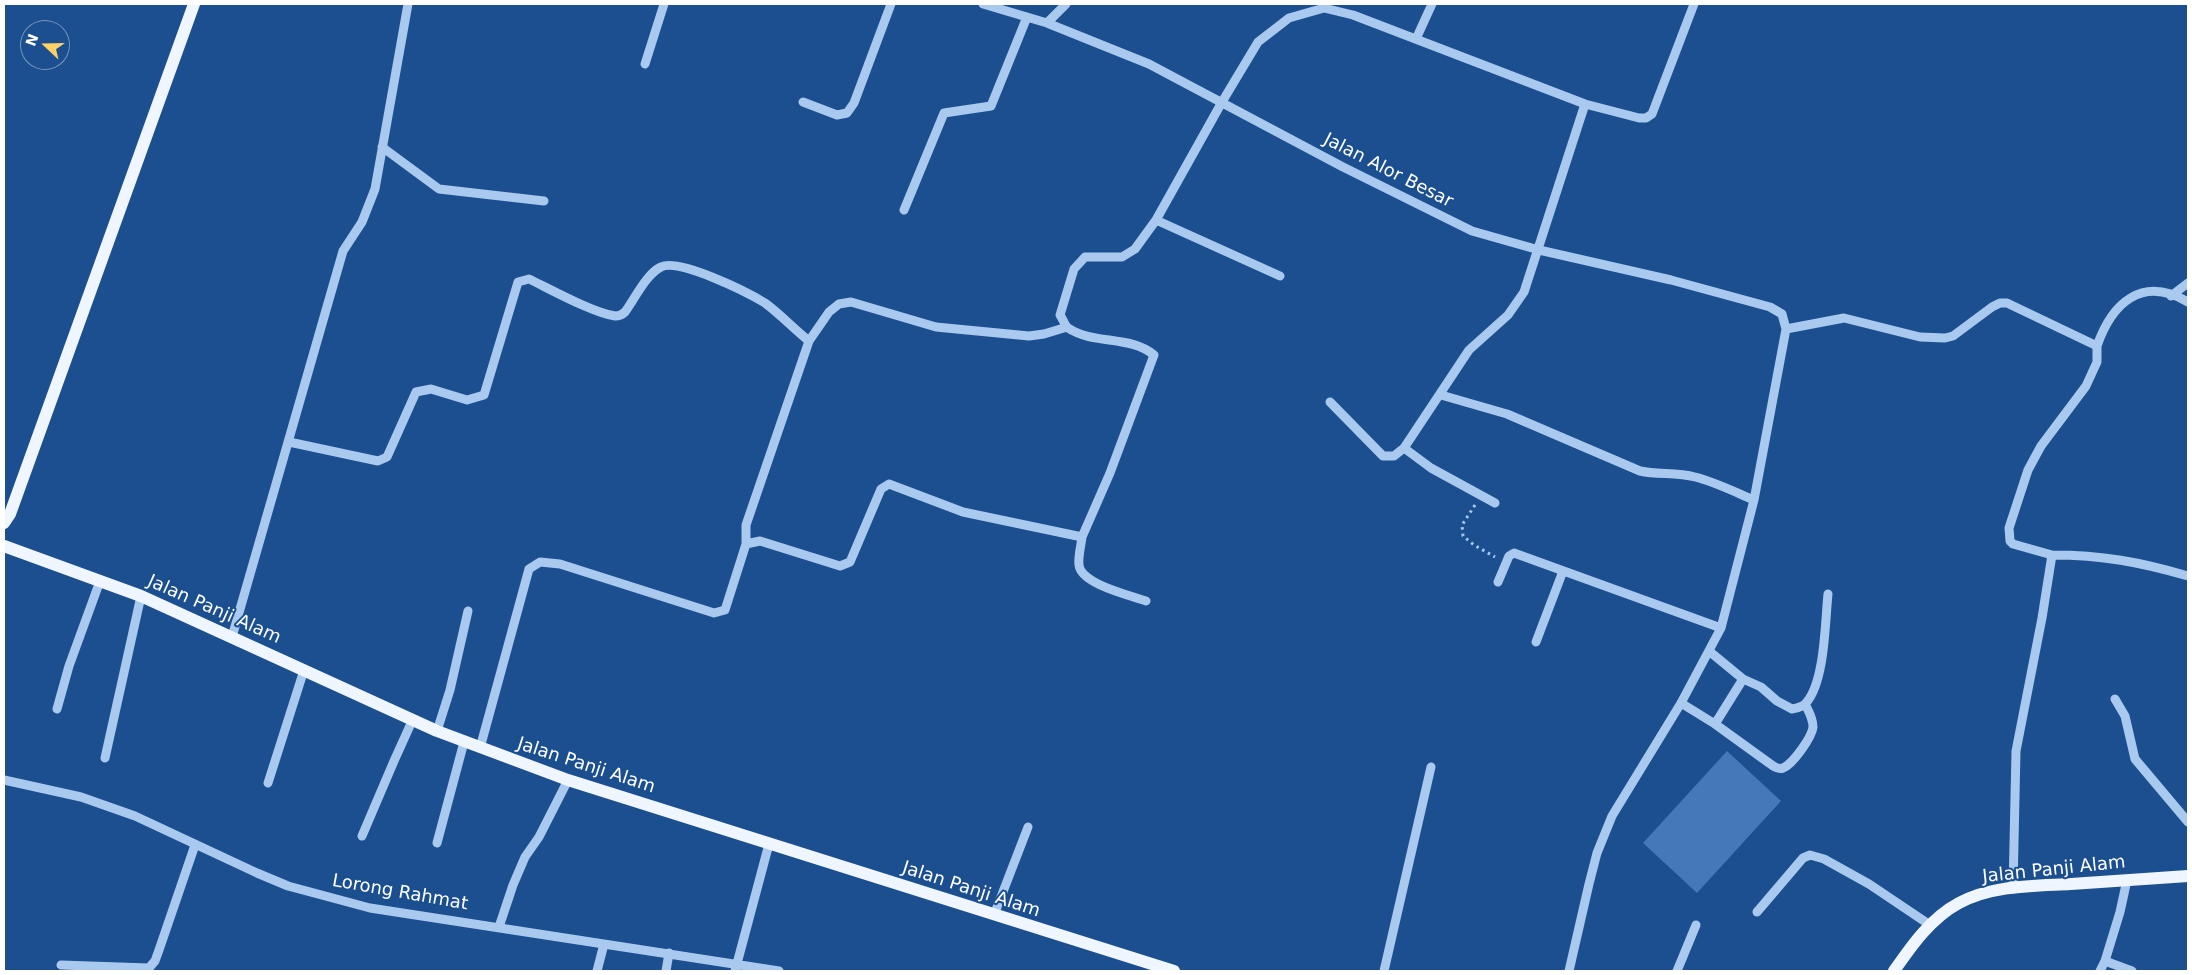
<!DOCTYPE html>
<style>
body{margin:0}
#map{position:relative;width:2192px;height:975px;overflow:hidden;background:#1b4f8f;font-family:"DejaVu Sans",sans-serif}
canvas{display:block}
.frame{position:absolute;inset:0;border:5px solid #fff;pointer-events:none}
.north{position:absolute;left:20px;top:20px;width:50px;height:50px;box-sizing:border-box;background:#1b4f8f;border:1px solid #7695bc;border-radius:50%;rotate:291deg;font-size:14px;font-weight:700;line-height:20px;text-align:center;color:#fff}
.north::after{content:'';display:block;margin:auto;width:18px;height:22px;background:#ffd166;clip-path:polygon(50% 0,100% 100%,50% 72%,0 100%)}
</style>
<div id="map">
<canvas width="2192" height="975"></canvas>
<div class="frame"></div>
<div class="north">N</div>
</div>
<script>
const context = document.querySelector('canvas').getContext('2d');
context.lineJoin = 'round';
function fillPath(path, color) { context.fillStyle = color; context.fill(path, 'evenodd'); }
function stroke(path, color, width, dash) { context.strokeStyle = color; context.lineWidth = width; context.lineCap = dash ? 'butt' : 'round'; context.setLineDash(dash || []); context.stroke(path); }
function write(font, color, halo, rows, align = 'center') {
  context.font = font + ' "DejaVu Sans",sans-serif'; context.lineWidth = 4; context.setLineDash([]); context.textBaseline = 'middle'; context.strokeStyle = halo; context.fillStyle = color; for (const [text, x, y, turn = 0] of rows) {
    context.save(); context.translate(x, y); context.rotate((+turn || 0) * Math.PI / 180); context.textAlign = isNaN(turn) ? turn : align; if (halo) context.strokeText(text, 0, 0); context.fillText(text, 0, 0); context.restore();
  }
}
const building = new Path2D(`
 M1727,751L1781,801L1697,893L1643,843Z`);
const path = new Path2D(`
 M1475,505L1462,525L1463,536L1474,545L1495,557`);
const minor = new Path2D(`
 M983,4L1047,23L1149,64L1343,167L1472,231L1539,250L1671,280L1770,307L1782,314L1786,329L1754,500L1721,628L1681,703L1612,816L1597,853L1589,884L1569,971
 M1047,23L1066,4
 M1416,39L1432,4
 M645,64L664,4
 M803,102L837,115L847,113L854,103L891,4
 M382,147L439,189L544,201
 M904,210L944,113L991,106L1027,17
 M1156,220L1280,276
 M2171,296L2188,283
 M1786,329L1844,318L1920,337L1945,338L1953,336L1992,307L2000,303H2007L2097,346V362L2086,386L2041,446L2028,470L2009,528L2010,541L2013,544L2052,555L2042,618L2016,751L2013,889
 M2097,346C2112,303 2142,275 2188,302
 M1441,395L1507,414L1640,471C1658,475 1676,472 1695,477C1715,482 1735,492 1754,500
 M1330,402L1383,456H1394L1404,448L1469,350L1508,315L1524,292L1585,104
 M289,442L378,461L387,457L416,392L431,389L467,400L484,395L518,282L529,279C550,289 593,313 615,316C619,316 622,315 625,312C634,300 647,273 661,267C679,258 747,292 765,303C780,314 794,329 809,341
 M1404,448L1431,468L1495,503
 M1082,537C1081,546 1078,556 1079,565C1081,584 1129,595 1146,601
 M746,544V525L809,341L829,312L839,304L851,302L936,327L1029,336L1044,334L1067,327
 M2052,555C2102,555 2140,562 2188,576
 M1498,582L1509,556L1514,553L1721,628
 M232,637L343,251L362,222L375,189L408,4
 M1536,642L1563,571
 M1709,651L1743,679
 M2115,699L2125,716L2135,759L2188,822
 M1681,703L1715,724L1743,679L1761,687L1777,701L1792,709C1797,708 1803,707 1806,703C1825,682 1825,622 1828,594
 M57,709L69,666L100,581
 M1715,724L1769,763C1773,766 1778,770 1783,768C1793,764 1812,737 1813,727C1813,718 1809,712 1805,704
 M437,731L450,690L468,611
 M480,748L529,569L540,562L560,564L714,613L725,610L746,544L760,541L840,566L850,562L881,489L889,484L963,512L1082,537L1110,473L1154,355C1130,335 1094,345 1068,328C1065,326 1063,319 1060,315L1074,269L1085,257H1122L1135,249L1156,220L1222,102L1258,42L1289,18L1324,8L1353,15L1585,104L1639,118H1646L1652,114L1694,4
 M105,758L141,596
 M4,780L81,797L135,816L257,873L288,886L370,908L779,971
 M268,783L304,670
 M362,836L394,761L413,719
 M437,843L464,742
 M2127,880L2120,912L2105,961L2132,971
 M1757,912L1803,858L1810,855L1824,859L1869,884L1930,925
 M994,915L1028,827
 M499,927L513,885L525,857L539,837L568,780
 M61,965L149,968L155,961L159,950L195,845
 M597,971L604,944
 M666,971L669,953
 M735,971L769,844
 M1384,971L1431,767
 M1677,971L1696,925
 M2100,971L2105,961`);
const major = new Path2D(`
 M4,523L10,514L194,4
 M4,546L141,596L437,731L568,780L1174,971
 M1894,971C1912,945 1931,918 1959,903C1992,885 2034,886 2071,884C2110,881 2149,879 2188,876`);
const streetNames = [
 ["Jalan Alor Besar",1388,171,27],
 ["Jalan Panji Alam",214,610,24],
 ["Jalan Panji Alam",586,766,18],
 ["Jalan Panji Alam",2054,870,-6],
 ["Jalan Panji Alam",971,890,18],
 ["Lorong Rahmat",400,893,10]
];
fillPath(building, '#4478b7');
stroke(path, '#a9c9ee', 3, [2.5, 4]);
stroke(minor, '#a9c9ee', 9);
stroke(major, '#f0f6ff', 12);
write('18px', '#fff', '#1b4f8f', streetNames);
</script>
